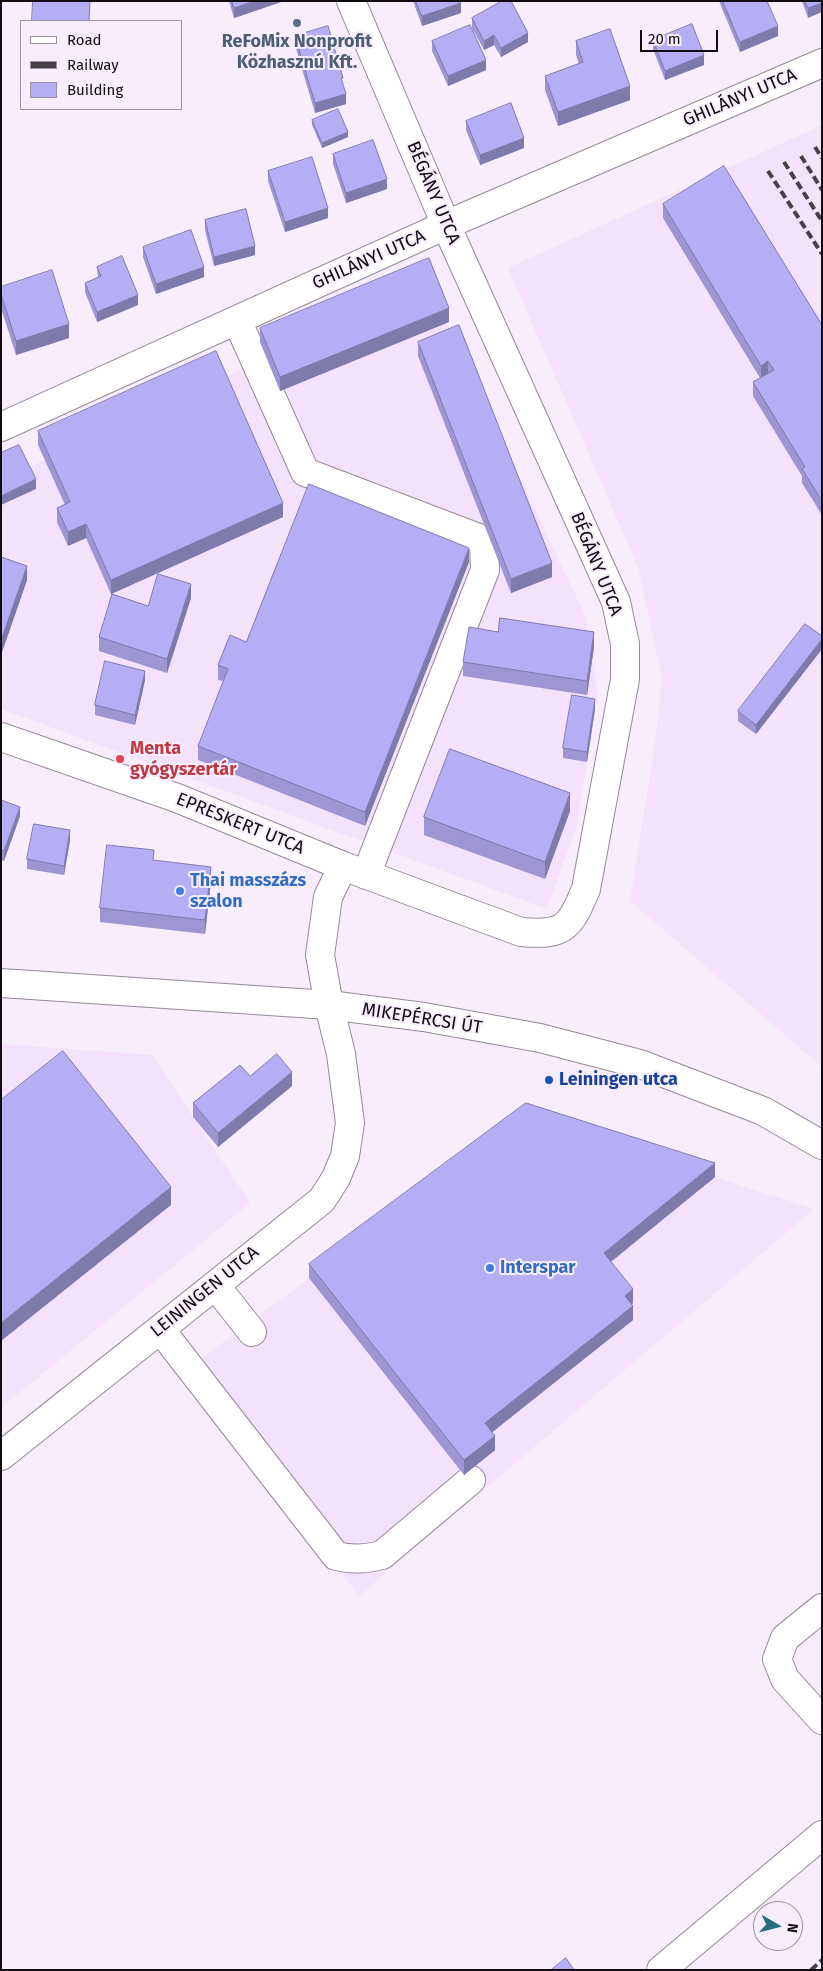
<!DOCTYPE html>
<meta charset="utf-8">
<style>
body{margin:0}
#map{position:relative;width:823px;height:1971px;overflow:hidden;background:#f8edfd;font-family:"Fira Sans",sans-serif}
canvas{display:block}
.frame{position:absolute;inset:0;border:2px solid #100c12;pointer-events:none}
.legend{position:absolute;left:20px;top:20px;width:162px;height:90px;box-sizing:border-box;background:#f8edfd;border:1px solid #9b939f;margin:0;padding:6px 9px;list-style:none;font-size:15px;color:#100c12}
.legend li{display:flex;align-items:center;gap:10px;height:25px}
.legend b{width:25px;border:1px solid #9b939f}
.north{position:absolute;left:753px;top:1901px;width:50px;height:50px;box-sizing:border-box;background:#f8edfd;border:1px solid #9b939f;border-radius:50%;rotate:98deg;font-size:14px;font-weight:700;line-height:20px;text-align:center;color:#100c12}
.north::after{content:'';display:block;margin:auto;width:18px;height:22px;background:#296c7e;clip-path:polygon(50% 0,100% 100%,50% 72%,0 100%)}
.scale{position:absolute;left:640px;top:30px;width:78px;height:22px;box-sizing:border-box;border:2px solid #100c12;border-top:0;padding-left:6px;font-size:15px;line-height:18px;white-space:nowrap;color:#100c12;-webkit-text-stroke:4px #f8edfd;paint-order:stroke}
</style>
<div id="map">
<canvas width="823" height="1971"></canvas>
<div class="frame"></div>
<ul class="legend">
<li><b style="height:6px;background:#fff"></b>Road</li>
<li><b style="height:6px;background:#464049"></b>Railway</li>
<li><b style="height:14px;background:#b6aef5"></b>Building</li>
</ul>
<div class="north">N</div>
<div class="scale">20 m</div>
</div>
<script>
const context = document.querySelector('canvas').getContext('2d');
context.lineJoin = 'round';
function fillPath(path, color) { context.fillStyle = color; context.fill(path, 'evenodd'); }
function stroke(path, color, width, dash) { context.strokeStyle = color; context.lineWidth = width; context.lineCap = dash ? 'butt' : 'round'; context.setLineDash(dash || []); context.stroke(path); }
function write(font, color, halo, rows, align = 'center') {
  context.font = font + ' "Fira Sans",sans-serif'; context.lineWidth = 4; context.setLineDash([]); context.textBaseline = 'middle'; context.strokeStyle = halo; context.fillStyle = color; for (const [text, x, y, turn = 0] of rows) {
    context.save(); context.translate(x, y); context.rotate((+turn || 0) * Math.PI / 180); context.textAlign = isNaN(turn) ? turn : align; if (halo) context.strokeText(text, 0, 0); context.fillText(text, 0, 0); context.restore();
  }
}
const built = new Path2D(`
 M822,125V1067L630,901L655,743L662,678L638,567L508,268Z
 M428,284L585,615L598,694L577,825L547,909L1,709V480Z
 M1,1044L152,1055L250,1203L1,1408Z
 M526,1117L814,1209L359,1596L187,1369Z`);
const minor = new Path2D(`
 M237,320L305,472L484,540L485,570L366,875
 M1,427L446,225L822,63
 M1,737L177,798L343,866L521,932C565,936 570,927 586,889L625,679V644L616,602L446,225L351,1
 M215,1285L252,1332
 M160,1329L336,1556C353,1560 365,1559 382,1555L471,1480
 M1,1456L322,1200L336,1178L345,1156L350,1123L341,1054L329,1005L320,955L328,897L343,866
 M822,1608L785,1638L777,1659L785,1679L822,1720
 M661,1970L822,1835`);
const major = new Path2D(`
 M1,983L329,1005L424,1017L540,1038L640,1064L763,1111L822,1145`);
const rail = new Path2D(`
 M815,147L822,158
 M801,156L822,190
 M784,162L822,221
 M768,171L822,254
 M811,1970L822,1960`);
const wall = new Path2D(`
 M229,1H284L234,18Z
 M413,1H460L461,13L422,26Z
 M719,1H767L778,36L740,52Z
 M802,1H822L808,18Z
 M472,18L528,42L501,57L494,45L484,50L472,28Z
 M295,36L343,84L346,104L315,113L295,45Z
 M653,40L704,65L665,80L653,49Z
 M432,41L486,70L448,86L432,51Z
 M576,41L630,100L558,126L545,90V76L579,64L576,55Z
 M312,120L348,137L322,148L312,125Z
 M466,121L524,148L480,165L466,130Z
 M333,154L387,189L346,203L333,164Z
 M268,171L328,218L285,232L268,181Z
 M663,204L822,325V515L802,483V476L753,396V382L760,378L663,218Z
 M205,220L255,255L214,266L205,230Z
 M143,247L204,277L156,294L143,257Z
 M97,267L138,305L97,322L85,292V283L98,278Z
 M1,287L69,338L16,355L1,308Z
 M449,322L280,391L260,342V328Z
 M418,342L552,577L511,593L418,356Z
 M38,431L283,517L111,594L86,538L68,546L57,522V508L65,505L38,445Z
 M1,557L27,580L2,652H1Z
 M469,562L365,826L198,760V746L224,681L218,680V665L246,642Z
 M191,598L167,673L99,651V637L148,606Z
 M822,636V649L756,734L738,721V711Z
 M594,647L587,695L463,676V662Z
 M145,680L135,725L95,715V705Z
 M595,709L587,762L563,758V748Z
 M1,800L20,816L4,861L1,860Z
 M570,811L545,879L424,835V817Z
 M70,840L64,875L27,869V859Z
 M154,860L211,881L205,934L100,922V908Z
 M250,1076L292,1086L218,1147L193,1117V1103Z
 M715,1177L611,1262L633,1303L632,1304L633,1320L492,1432L495,1450L464,1475L309,1278V1264Z`);
const shadedWall = new Path2D(`
 M255,1H284L234,18V8Z
 M461,3V13L422,26V16Z
 M822,3V12L808,18V8Z
 M778,26V36L740,52V42Z
 M528,33V42L501,57V48Z
 M494,35V45L484,50V41Z
 M704,55V65L665,80V71Z
 M486,60V70L448,86V76Z
 M630,86V100L558,126V112Z
 M346,94V104L315,113V103Z
 M348,132V137L322,148V143Z
 M524,138V148L480,165V155Z
 M387,179V189L346,203V193Z
 M328,208V218L285,232V222Z
 M255,246V255L214,266V257Z
 M204,267V277L156,294V284Z
 M138,295V305L97,322V312Z
 M449,308V322L280,391V377Z
 M69,324V338L16,355V341Z
 M768,361V375L761,380V366Z
 M36,479V489L1,505V496Z
 M283,503V517L111,594V580Z
 M86,524V538L68,546V532Z
 M469,548V562L365,826V812Z
 M552,563V577L511,593V579Z
 M27,566V580L2,652V638Z
 M191,584V598L167,673V659Z
 M594,632V647L587,695V681Z
 M822,639V649L756,734V725Z
 M145,671V680L135,725V715Z
 M595,699V709L587,762V752Z
 M570,793V811L545,879V862Z
 M20,807V816L4,861V851Z
 M70,830V840L64,875V866Z
 M211,867V881L205,934V920Z
 M292,1072V1086L218,1147V1133Z
 M715,1163V1177L604,1267V1253Z
 M171,1187V1205L1,1341V1323Z
 M633,1289V1303L625,1310V1296Z
 M633,1306V1320L485,1438V1423Z
 M495,1436V1450L464,1475V1460Z`);
const building = new Path2D(`
 M33,1H90L89,21H32Z
 M232,1H255L234,8Z
 M416,1H460L461,3L422,16Z
 M502,1H511L528,33L501,48L494,35L484,41L472,18Z
 M723,1H767L778,26L740,42Z
 M805,1H822V3L808,8Z
 M692,24L704,55L665,71L653,40Z
 M470,25L486,60L448,76L432,41Z
 M328,26L343,78H341L346,94L315,103L295,36Z
 M610,29L630,86L558,112L545,76L583,62L576,41Z
 M511,103L524,138L480,155L466,121Z
 M338,109L348,132L322,143L312,120Z
 M373,140L387,179L346,193L333,154Z
 M312,157L328,208L285,222L268,171Z
 M724,166L822,325V501L802,469L805,467L753,382L774,370L768,361L761,366L663,204Z
 M246,209L255,246L214,257L205,220Z
 M191,230L204,267L156,284L143,247Z
 M122,256L138,295L97,312L85,283L101,276L97,267Z
 M429,258L449,308L280,377L260,328Z
 M52,270L69,324L16,341L1,294V287Z
 M459,325L552,563L511,579L418,342Z
 M216,351L283,503L111,580L86,524L68,532L57,508L70,502L38,431Z
 M19,445L36,479L1,496V453Z
 M309,484L469,548L365,812L198,746L228,669L218,665L230,635L246,642Z
 M1,557L27,566L2,638H1Z
 M158,574L191,584L167,659L99,637L112,594L148,606Z
 M500,618L594,632L587,681L463,662L469,627L498,632Z
 M805,624L822,636V639L756,725L738,711Z
 M105,661L145,671L135,715L95,705Z
 M572,695L595,699L587,752L563,748Z
 M450,749L570,793L545,862L424,817Z
 M1,800L20,807L4,851L1,850Z
 M34,824L70,830L64,866L27,859Z
 M107,845L154,850L153,860L211,867L205,920L100,908Z
 M63,1051L171,1187L1,1323V1100Z
 M277,1054L292,1072L218,1133L193,1103L240,1065L250,1076Z
 M526,1103L715,1163L604,1253L633,1289L625,1296L633,1306L485,1423L495,1436L464,1460L309,1264Z
 M566,1958L574,1970H551Z`);
const markers = [
 [297,23,5,"#5c6f8a"],
 [120,759,5,"#e0444e"],
 [180,891,5,"#3f7fe0"],
 [549,1080,5,"#1a4fb4"],
 [490,1268,5,"#3f7fe0"]
];
const serviceNames = [
 ["ReFoMix Nonprofit",297,42],
 ["Közhasznú Kft.",297,63]
];
const streetNames = [
 ["GHILÁNYI UTCA",740,98,-23],
 ["BÉGÁNY UTCA",433,193,67],
 ["GHILÁNYI UTCA",369,260,-24],
 ["BÉGÁNY UTCA",596,564,68],
 ["EPRESKERT UTCA",240,824,22],
 ["MIKEPÉRCSI ÚT",422,1019,9],
 ["LEININGEN UTCA",205,1292,-39]
];
const healthNames = [
 ["Menta",130,749],
 ["gyógyszertár",130,770]
];
const shopNames = [
 ["Thai masszázs",190,881],
 ["szalon",190,902],
 ["Interspar",500,1268]
];
const transitNames = [
 ["Leiningen utca",559,1080]
];
fillPath(built, '#f4e1fb');
stroke(minor, '#95899a', 30);
stroke(major, '#95899a', 30);
stroke(minor, '#fff', 28);
stroke(major, '#fff', 28);
stroke(rail, '#464049', 4, [8, 4]);
fillPath(wall, '#9d96d3');
fillPath(shadedWall, '#7f7aac');
fillPath(building, '#b6aef5');
stroke(building, '#7f7aac', 1);
for (const [x, y, r, color] of markers) { const dot = new Path2D(); dot.arc(x, y, r, 0, 2 * Math.PI); context.fillStyle = color; context.fill(dot); stroke(dot, '#f8edfd', 2); }
write('bold 18px', '#4e5e75', '#f8edfd', serviceNames);
write('18px', '#100c12', '#f8edfd', streetNames);
write('bold 18px', '#be3a42', '#f8edfd', healthNames, 'left');
write('bold 18px', '#366cbe', '#f8edfd', shopNames, 'left');
write('bold 18px', '#164399', '#f8edfd', transitNames, 'left');
</script>
